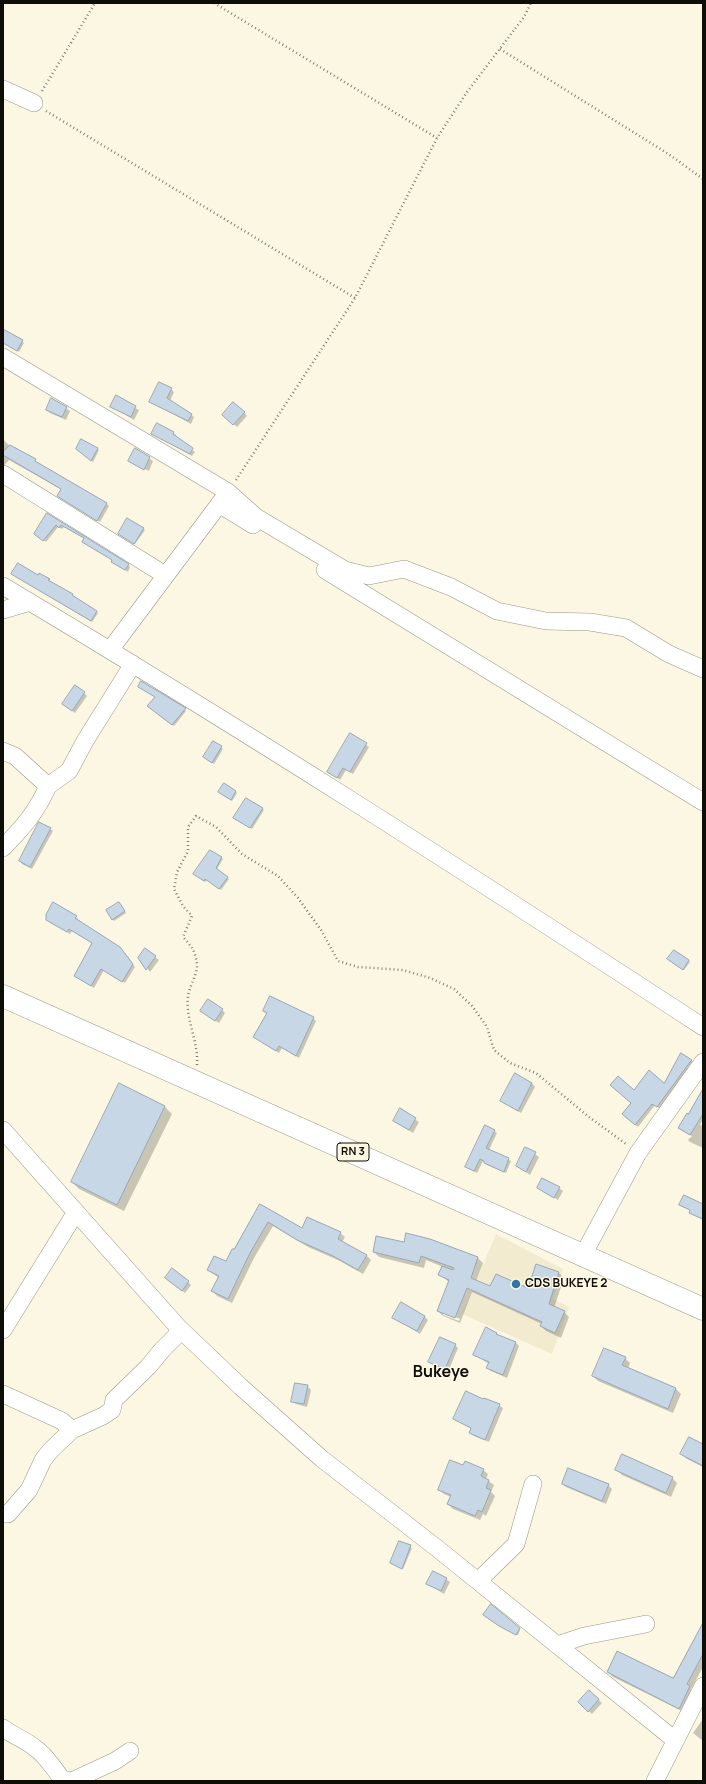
<!DOCTYPE html>
<style>
body{margin:0}
#map{position:relative;width:706px;height:1784px;overflow:hidden;background:#fcf7e3;font-family:Manrope,sans-serif}
canvas{display:block}
.frame{position:absolute;inset:0;border:4px solid #0f0d07;pointer-events:none}
</style>
<div id="map">
<canvas width="706" height="1784"></canvas>
<div class="frame"></div>
</div>
<script>
const context = document.querySelector('canvas').getContext('2d');
context.lineJoin = 'round';
function fillPath(path, color) { context.fillStyle = color; context.fill(path, 'evenodd'); }
function stroke(path, color, width, dash) { context.strokeStyle = color; context.lineWidth = width; context.lineCap = dash ? 'butt' : 'round'; context.setLineDash(dash || []); context.stroke(path); }
function write(font, color, halo, rows, align = 'center') {
  context.font = font + ' Manrope,sans-serif'; context.lineWidth = 3; context.setLineDash([]); context.textBaseline = 'middle'; context.strokeStyle = halo; context.fillStyle = color; for (const [text, x, y, turn = 0] of rows) {
    context.save(); context.translate(x, y); context.rotate((+turn || 0) * Math.PI / 180); context.textAlign = isNaN(turn) ? turn : align; if (halo) context.strokeText(text, 0, 0); context.fillText(text, 0, 0); context.restore();
  }
}
const built = new Path2D(`
 M496,1234L563,1269L553,1299L569,1307L552,1354L462,1314Z`);
const shadow = new Path2D(`
 M3,330L24,343L19,352L3,342Z
 M171,389L174,392L170,401L194,417L191,424L150,401Z
 M116,397L139,410L134,420L111,406Z
 M52,399L70,411L66,420L50,413L47,410Z
 M244,412L247,416L237,427L223,415Z
 M173,433L176,435L175,437L195,452L192,456L153,434Z
 M3,439L11,448L107,504L109,506L100,522L61,498L62,490L9,460L3,467Z
 M77,448L97,449L99,450L93,462Z
 M135,449L153,461L149,471L129,461Z
 M47,514L128,565L130,567L128,572L115,564L112,562L113,560L85,539L64,527L62,529L58,527L46,542L38,536Z
 M143,529L145,530L135,544L120,535Z
 M39,574L97,612L98,613L92,622L14,575L38,576Z
 M84,693L87,696L75,713L63,704Z
 M150,707L185,709L186,711L174,726Z
 M350,734L369,747L353,774L346,770L340,780L328,772Z
 M213,742L223,749L214,764L206,758Z
 M224,784L237,793L232,801L221,794Z
 M262,809L264,810L252,829L236,819Z
 M50,829L53,831L32,869L22,864L20,861Z
 M210,851L223,859L217,869L229,879L221,890L207,880L205,882L196,875Z
 M120,904L126,913L114,921L107,911Z
 M77,917L78,919L77,921L122,951L135,967L125,983L104,970L94,988L75,976L93,943L72,931L70,934L49,922L74,923Z
 M145,950L159,960L150,972L139,958Z
 M674,951L690,962L684,970L670,960Z
 M222,1010L225,1013L219,1023L205,1014Z
 M264,1011L313,1018L316,1021L299,1058L282,1048L279,1053L254,1037L267,1014Z
 M691,1060L694,1063L660,1109L655,1105L638,1127L625,1117L632,1103L634,1091L664,1084Z
 M532,1083L535,1087L521,1113L501,1101Z
 M120,1085L165,1107L172,1114L124,1211L79,1189L72,1182Z
 M703,1096V1119L700,1125L703,1126V1148L690,1142L688,1140L692,1136L681,1130L689,1115Z
 M400,1110L419,1122L413,1133L394,1121Z
 M486,1126L497,1133L489,1150L511,1161L506,1173L487,1165L483,1161L477,1173L469,1169Z
 M526,1148L539,1157L530,1175L517,1166Z
 M538,1188H559L563,1191L558,1200Z
 M680,1204L703,1205V1220L693,1215L691,1211Z
 M261,1205L302,1230L340,1233L345,1237L342,1242L366,1255L371,1260L363,1274L338,1260L308,1247L273,1226L254,1258L232,1303L217,1296L213,1291L219,1278L208,1270L226,1262Z
 M430,1240L478,1258L483,1263L476,1281L491,1287L529,1290L559,1273L564,1278L554,1308L564,1312L569,1317L561,1338L546,1331L541,1326L542,1324L472,1292L460,1323L443,1316L438,1311L449,1282L440,1275L443,1267L426,1260L424,1268L379,1257L374,1252L405,1243ZM443,1312L460,1319L459,1321L443,1315Z
 M169,1281L188,1282L191,1285L185,1293Z
 M424,1316L428,1320L420,1334L394,1318Z
 M496,1333L499,1336L516,1343L519,1346L507,1378L491,1371L488,1368L489,1364L475,1355Z
 M455,1345L458,1348L448,1372L433,1365L429,1362Z
 M625,1358L630,1363L628,1369L676,1389L681,1394L673,1413L598,1381L593,1376Z
 M307,1386L311,1390L307,1407L296,1404L292,1401Z
 M499,1405L503,1408L489,1442L474,1436L470,1433L472,1429L454,1419Z
 M703,1445V1467L687,1459L681,1454Z
 M616,1469L672,1478L677,1483L671,1497L622,1475Z
 M483,1470L488,1474L486,1479L494,1485L491,1492L495,1496L486,1516L483,1514L480,1520L453,1509L448,1504L451,1497L444,1494L439,1490Z
 M563,1484L608,1485L612,1489L606,1504L566,1487Z
 M399,1542L412,1548L403,1569L393,1564Z
 M434,1572L450,1582L444,1594L428,1584Z
 M491,1606L520,1630L518,1635L502,1627Z
 M703,1625V1667L691,1689L694,1691L684,1712L613,1677L608,1672L673,1679Z
 M589,1691L602,1703L592,1714L579,1702Z
 M703,1719V1741L693,1733Z`);
const building = new Path2D(`
 M3,329L23,340L17,351L3,343Z
 M159,382L172,388L167,398L192,414L188,421L149,402Z
 M116,395L136,406L131,417L110,407Z
 M51,398L67,407L62,417L46,410Z
 M233,402L245,412L233,425L222,415Z
 M157,423L174,432L173,434L193,448L190,454L151,434Z
 M81,439L98,448L91,461L76,449Z
 M10,445L36,459L35,461L107,503L97,521L57,496L61,489L3,455V452Z
 M135,448L150,457L144,470L128,461Z
 M47,513L129,564L125,570L111,562L112,560L82,542L84,538L61,525L59,528L56,525L43,541L34,534Z
 M127,518L144,528L134,544L118,534Z
 M18,563L38,575L39,573L50,579L48,580L73,594L72,595L97,611L91,621L11,574Z
 M141,681L186,708L172,725L147,706L155,697L138,687Z
 M75,685L85,692L72,711L62,704Z
 M350,733L367,743L350,772L343,768L337,778L327,772Z
 M213,741L222,746L212,763L203,757Z
 M224,783L236,791L231,800L218,792Z
 M246,798L263,808L250,828L233,818Z
 M39,822L51,828L30,867L19,861Z
 M210,850L222,857L216,868L228,877L219,889L205,879L204,881L193,874Z
 M53,902L77,916L75,918L120,947L133,964L122,982L101,969L91,986L74,976L92,943L69,929L67,932L46,920V915Z
 M119,902L125,911L112,920L106,910Z
 M145,948L156,956L146,970L138,958Z
 M674,950L689,960L683,970L667,959Z
 M270,996L314,1017L296,1056L279,1046L276,1051L253,1037L267,1013L263,1011Z
 M208,999L223,1009L215,1021L200,1011Z
 M681,1053L692,1060L690,1062L657,1107L652,1104L635,1125L622,1114L631,1103L610,1085L618,1076L634,1090L649,1070L664,1083Z
 M515,1073L532,1083L518,1111L500,1101Z
 M119,1083L165,1106L117,1205L71,1182Z
 M703,1089V1114L690,1135L678,1128L687,1113L688,1114Z
 M400,1108L416,1118L409,1130L393,1121Z
 M485,1125L495,1130L486,1148L509,1158L504,1172L484,1163V1161L480,1159L474,1171L465,1167Z
 M525,1147L536,1152L526,1172L516,1166Z
 M542,1178L560,1187L554,1198L537,1188Z
 M684,1195L703,1204V1219L689,1213L690,1210L679,1205Z
 M260,1204L302,1228L307,1217L341,1232L338,1239L367,1255L358,1270L333,1256L297,1240L268,1222L250,1253L228,1299L211,1291L219,1276L207,1270L214,1256L226,1261L232,1249H234Z
 M406,1233L430,1239L478,1257L471,1278L490,1286L496,1274L528,1288L536,1264L559,1272L549,1304L565,1311L555,1333L540,1326L542,1322L467,1288L455,1318L437,1311L449,1280L438,1275L442,1266L453,1270L454,1268L421,1256L419,1263L373,1252L376,1236L404,1242Z
 M172,1268L189,1281L182,1291L165,1278Z
 M401,1302L425,1316L417,1331L392,1318Z
 M486,1327L497,1333L496,1334L516,1342L503,1375L486,1368L489,1362L473,1355Z
 M440,1337L456,1344L445,1369L428,1362Z
 M604,1348L626,1357L622,1365L676,1388L668,1409L592,1376Z
 M295,1383L308,1385L304,1404L291,1402Z
 M466,1391L483,1399L484,1398L500,1404L485,1440L469,1433L471,1428L453,1419Z
 M689,1437L703,1444V1466L680,1454Z
 M622,1454L673,1477L666,1493L615,1470Z
 M450,1460L463,1465L465,1461L484,1469L481,1476L489,1480L486,1488L491,1490L482,1512L478,1510L475,1516L447,1504L451,1495L438,1490Z
 M568,1468L609,1484L602,1501L562,1484Z
 M399,1541L411,1545L402,1569L390,1563Z
 M433,1571L447,1578L441,1591L426,1584Z
 M491,1604L520,1628L516,1635L499,1626L483,1615Z
 M703,1623V1654L687,1684L690,1686L679,1709L607,1672L617,1651L673,1678Z
 M589,1690L599,1699L588,1712L578,1702Z`);
const path = new Path2D(`
 M214,3L437,138
 M500,49L670,155L703,179
 M42,91L95,3
 M46,111L355,298
 M236,480L355,298L437,138L467,92L524,17L531,3
 M197,1065C199,1043 185,1018 188,997C189,986 198,974 197,964C195,950 192,947 183,937L192,916L183,906L174,889L177,872L188,851V827L196,816L216,827L242,854L278,876L298,898L321,930L338,961L358,967L403,970L430,978L454,989L472,1006L487,1027L494,1050L510,1063L536,1073L589,1117L626,1144`);
const minor = new Path2D(`
 M3,89L34,103
 M3,357L228,492L256,517L345,570L369,576L404,569L451,587L497,611L546,621L590,622L626,628L669,654L703,669
 M3,474L165,575
 M219,504L253,525
 M325,570L703,802
 M3,586C240,727 472,876 703,1027
 M3,610L30,602
 M110,650L226,495
 M3,751L15,756L48,786C36,813 23,827 3,848
 M48,786L69,771L85,741L133,664
 M3,1130L178,1327L241,1387L322,1459L438,1549L675,1740
 M583,1255L638,1153L703,1062
 M3,1330L76,1212
 M3,1394L62,1421L72,1430
 M3,1514H8L29,1490L43,1460L50,1451L72,1430L103,1416L112,1410L114,1400L148,1367L162,1350L177,1335L178,1327
 M478,1581L516,1544L533,1484
 M557,1645L584,1636L646,1624
 M3,1728C13,1736 26,1740 35,1748C47,1756 53,1768 62,1779L70,1781
 M72,1781L115,1761L130,1751
 M655,1781L703,1686`);
const trunk = new Path2D(`
 M3,996L703,1309`);
const markers = [
 [516,1284,5,"#3275ab"]
];
const shields = [
 [353,1152,32]
];
const shieldNames = [
 ["RN 3",353,1152]
];
const poiNames = [
 ["CDS BUKEYE 2",525,1284]
];
const districtNames = [
 ["Bukeye",441,1373]
];
fillPath(built, '#f2ebd0');
fillPath(shadow, '#0003');
fillPath(building, '#c7d7e6');
stroke(building, '#98a7b5', 1);
stroke(minor, '#9a9684', 18);
stroke(trunk, '#9a9684', 23);
stroke(path, '#838073', 2.5, [1, 3]);
stroke(minor, '#fff', 17);
stroke(trunk, '#fff', 22);
for (const [x, y, r, color] of markers) { const dot = new Path2D(); dot.arc(x, y, r, 0, 2 * Math.PI); context.fillStyle = color; context.fill(dot); stroke(dot, '#fcf7e3', 1.5); }
for (const [x, y, w] of shields) { const box = new Path2D(); box.roundRect(x - w / 2, y - 9, w, 18, 3); context.fillStyle = '#fcf7e3'; context.fill(box); stroke(box, '#0f0d07', 1); }
write('bold 11px', '#0f0d07', null, shieldNames);
write('bold 12px', '#0f0d07', '#fcf7e3', poiNames, 'left');
write('bold 16px', '#0f0d07', '#fcf7e3', districtNames);
</script>
